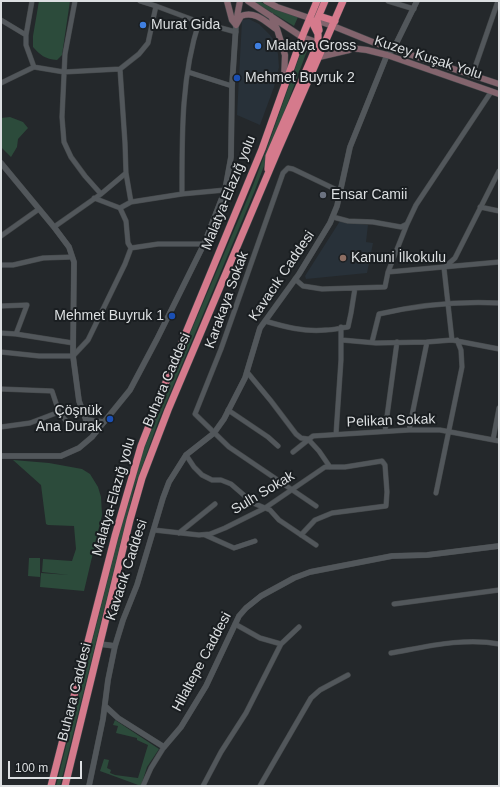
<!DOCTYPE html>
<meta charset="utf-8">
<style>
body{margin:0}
#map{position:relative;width:500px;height:787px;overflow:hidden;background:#24282b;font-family:Arial,sans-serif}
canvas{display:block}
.frame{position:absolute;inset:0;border:2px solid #dcdfe1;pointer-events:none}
.scale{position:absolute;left:8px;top:761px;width:74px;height:18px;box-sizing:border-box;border:2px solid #dcdfe1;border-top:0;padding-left:5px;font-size:12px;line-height:14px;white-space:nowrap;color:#dcdfe1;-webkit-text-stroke:3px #1a1e21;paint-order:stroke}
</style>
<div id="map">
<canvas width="500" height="787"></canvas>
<div class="frame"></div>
<div class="scale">100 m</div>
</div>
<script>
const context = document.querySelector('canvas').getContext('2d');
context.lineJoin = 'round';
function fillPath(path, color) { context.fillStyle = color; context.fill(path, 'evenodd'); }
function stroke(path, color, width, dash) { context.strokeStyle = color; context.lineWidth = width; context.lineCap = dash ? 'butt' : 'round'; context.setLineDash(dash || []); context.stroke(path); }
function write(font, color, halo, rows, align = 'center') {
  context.font = font + ' Arial,sans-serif'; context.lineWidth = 4; context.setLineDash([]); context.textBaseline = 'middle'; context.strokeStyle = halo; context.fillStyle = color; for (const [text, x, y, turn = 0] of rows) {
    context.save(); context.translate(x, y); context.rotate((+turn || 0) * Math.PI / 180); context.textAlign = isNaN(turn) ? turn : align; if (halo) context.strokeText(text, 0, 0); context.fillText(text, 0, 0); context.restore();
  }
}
const built = new Path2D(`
 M249,19L259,24L270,35L275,42L278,54L279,67L274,87L260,125L237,115L242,20Z
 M340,221L368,225L366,242L373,243L367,273L306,279L305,276Z`);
const green = new Path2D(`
 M39,1H70L62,55L57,60C45,59 40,55 33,47V36Z
 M253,1H259L274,9L298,17L294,26Z
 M302,49L307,51L255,190L158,422L134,489L60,786H56L119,535L142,454L189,336L252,188L267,148Z
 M10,117L23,122L28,128L18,139L17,147L11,157L1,147V118Z
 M13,460L49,463L82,469L90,474L98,487L101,497L102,515L84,591L40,587L41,573L69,575L42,572L43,559L72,561L76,549L74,526L48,525L46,524L41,485Z
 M29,558H40V577L28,576Z
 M115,720L159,749L147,767L141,786L100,771L104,759L109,760L107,768L111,770L110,773L115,775L138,778L148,745L137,740V738L116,733L118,726L113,725Z`);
const minor = new Path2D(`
 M75,1L65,54L62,117L64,142L71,157L85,176L101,194L126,173L131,202L182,194L225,190
 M140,1L156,6L199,22L236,32
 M388,1L414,9
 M1,20L26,35V45L34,67
 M26,35L32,1
 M120,69L125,143L126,173
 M188,72L232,86
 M472,76L498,1
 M1,83L34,67L64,72L120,69L139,54L148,43L156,6
 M182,194C182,136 181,77 199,22
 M94,198L120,208L126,221L128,243L131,248
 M480,207L499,211
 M120,208L131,202
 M333,217L348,221L373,222L401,227L407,224
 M54,227L101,194
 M1,236L39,209
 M1,265H13L43,258L72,257
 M388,272L407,224L416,205L491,92
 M295,279L303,286L322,289L385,287L388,272L499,262
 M1,306L27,305L16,334L73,343
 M265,321C285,327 304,332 326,330C333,330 340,328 348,327L351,313L355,288
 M1,333L16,334
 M342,340L376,343L427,342L452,340L499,349
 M452,340L444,268L455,258L499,171
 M372,342L379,314C418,305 459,301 499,303
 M1,352L39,356H73L88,340L125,264L131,248L158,244H204
 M247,372L271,401L296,434L301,438L308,439L319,451L330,467
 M1,389L52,391L59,412
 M228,410L268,437L278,446
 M1,427L30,423L59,412C67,423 70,427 84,425L86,420
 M409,430L427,342
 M385,431L397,342
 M336,434L341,360V327
 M493,440L499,408
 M293,452L313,436L409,430H440L499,441
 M186,455L194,467L202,475L212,480H221L231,484L253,503L270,510L279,520L316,545
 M436,493L462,367L461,350L457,340
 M316,506L229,447L195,414L221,349L283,173L288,168L293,169L339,191
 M154,530L199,535L210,534L225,528L265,508L325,467H345L382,461L385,465L387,492L386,506L332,513L315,520L301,535
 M179,533L215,504
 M205,535L234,548L255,541
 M394,604L499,590
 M281,644L299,627
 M391,653C425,647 464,637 499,644
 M143,786L151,768L164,747
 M203,786L221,752L246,713L281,644L260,638L235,624
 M260,786L311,698L320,690L348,675`);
const tertiary = new Path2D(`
 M1,163L54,227L69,247L74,262L73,356L79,401L86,420L104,422L130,390L157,339L204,244L225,190L231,157L232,86L236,25
 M1,456H61L79,448L92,437L104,422
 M100,644L115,646
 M105,706L118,718L164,747L181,727L206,686L239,616L246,608L261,596L294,578L310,572L392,556L427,555L499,546
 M89,786L103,719L108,680L115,646L123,620L137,585L163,498L169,482L186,455L214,433L224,419L245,378L260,328L299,274L330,223L337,206L350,147L387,55L393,50L417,1`);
const secondary = new Path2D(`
 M227,1L232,20L236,25
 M248,1L302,37L325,45L367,50L387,55L499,94
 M266,1L277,7L333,26L375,43L499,84
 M271,16L277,29L285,55L284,82
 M236,22L240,1
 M236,25L241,16C255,10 266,22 276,29
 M319,57L349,50`);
const trunk = new Path2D(`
 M319,16L335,21
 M319,30L317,20L325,1
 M300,42L315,49
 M268,169L269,156L318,43V34L310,18
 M51,786L115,536L141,446L175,359L262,149L302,37L317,1
 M65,786L130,520L142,478L168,410L278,150L343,1`);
const markers = [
 [143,25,4,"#3f7fe0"],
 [258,46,4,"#3f7fe0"],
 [237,78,4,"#1a4fb4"],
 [323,195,4,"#6b7280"],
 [343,258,4,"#8d6e63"],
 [172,316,4,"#1a4fb4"],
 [110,419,4,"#1a4fb4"]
];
const poiNames = [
 ["Murat Gida",151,25],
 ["Malatya Gross",266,46],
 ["Mehmet Buyruk 2",245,78],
 ["Ensar Camii",331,195],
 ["Kanuni İlkokulu",351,258],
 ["Mehmet Buyruk 1",164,316,"right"],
 ["Çöşnük",102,411,"right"],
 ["Ana Durak",102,427,"right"]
];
const streetNames = [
 ["Kuzey Kuşak Yolu",428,58,18],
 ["Malatya-Elazığ yolu",229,193,-68],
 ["Kavacık Caddesi",282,276,-56],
 ["Karakaya Sokak",227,300,-70],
 ["Buhara Caddesi",167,380,-67],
 ["Pelikan Sokak",391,421,-2],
 ["Sulh Sokak",263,493,-31],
 ["Malatya-Elazığ yolu",114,497,-74],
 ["Kavacık Caddesi",127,570,-72],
 ["Hilaltepe Caddesi",202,662,-62],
 ["Buhara Caddesi",75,692,-76]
];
fillPath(built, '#283139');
fillPath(green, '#2c4b3b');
stroke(minor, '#434749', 5.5);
stroke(tertiary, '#434749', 6);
stroke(secondary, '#434749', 7);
stroke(trunk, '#434749', 8);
stroke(minor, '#52575b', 4.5);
stroke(tertiary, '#52575b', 5.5);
stroke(secondary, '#83646d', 6);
stroke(trunk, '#d57a8c', 7);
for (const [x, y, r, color] of markers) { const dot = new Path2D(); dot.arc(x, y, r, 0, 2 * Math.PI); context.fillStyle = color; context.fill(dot); stroke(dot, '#1a1e21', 1.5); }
write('14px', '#dcdfe1', '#1a1e21', poiNames, 'left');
write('14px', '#dcdfe1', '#1a1e21', streetNames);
</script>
